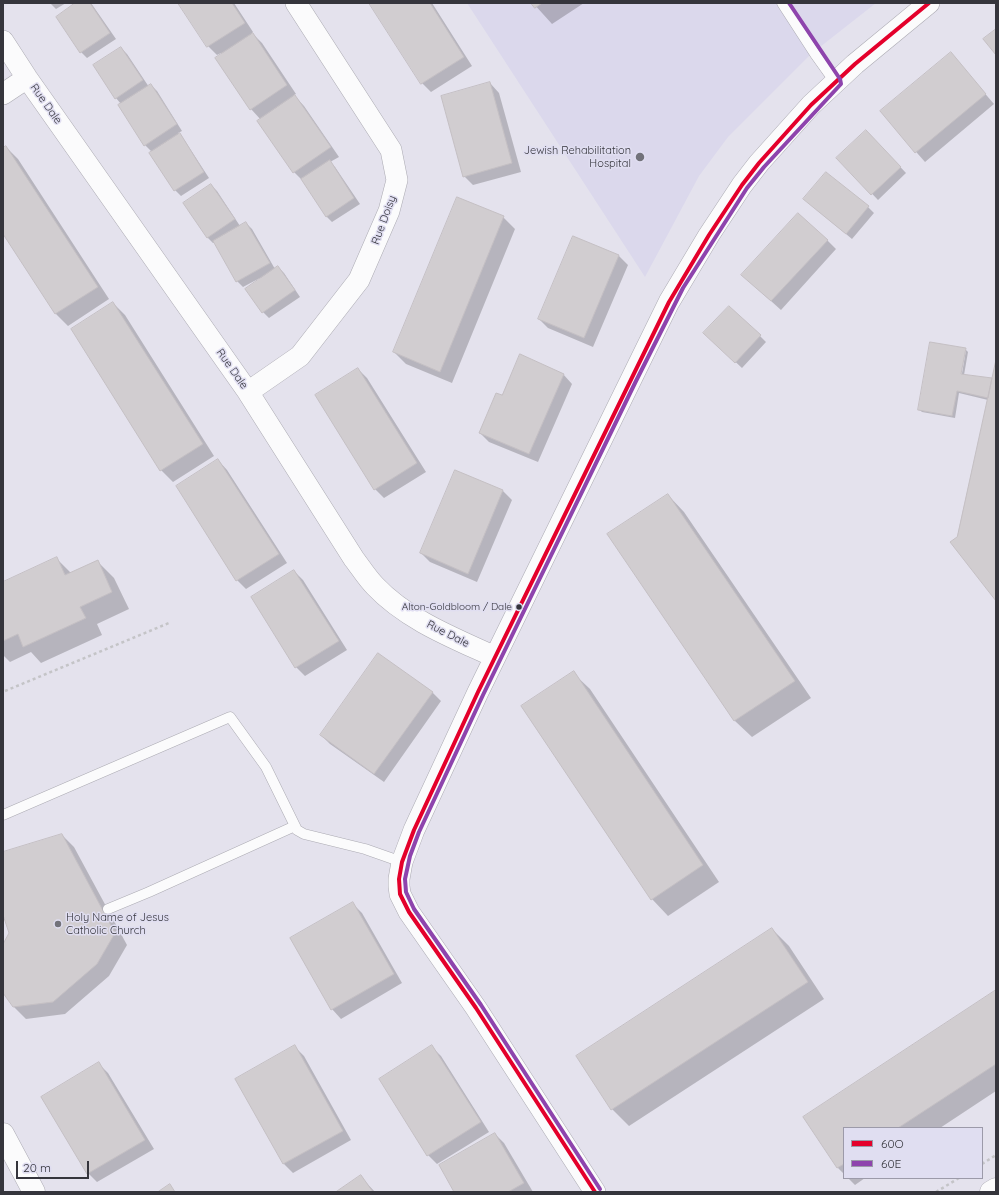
<!DOCTYPE html>
<style>
body{margin:0}
#map{position:relative;width:999px;height:1195px;overflow:hidden;background:#e4e2ed;font-family:Quicksand,sans-serif}
canvas{display:block}
.frame{position:absolute;inset:0;border:4px solid #35353c;pointer-events:none}
.legend{position:absolute;left:843px;top:1127px;width:140px;height:52px;box-sizing:border-box;background:#e0def1;border:1px solid #9c9aa9;margin:0;padding:5px 7px;list-style:none;font-size:12px;color:#35353c}
.legend li{display:flex;align-items:center;gap:8px;height:20px}
.legend b{width:20px;border:1px solid #9c9aa9}
.scale{position:absolute;left:16px;top:1161px;width:73px;height:18px;box-sizing:border-box;border:2px solid #35353c;border-top:0;padding-left:5px;font-size:12px;line-height:14px;white-space:nowrap;color:#35353c;-webkit-text-stroke:3px #e0def1;paint-order:stroke}
</style>
<div id="map">
<canvas width="999" height="1195"></canvas>
<div class="frame"></div>
<ul class="legend">
<li><b style="height:5px;background:#e4002b"></b>60O</li>
<li><b style="height:5px;background:#8e44ad"></b>60E</li>
</ul>
<div class="scale">20 m</div>
</div>
<script>
const context = document.querySelector('canvas').getContext('2d');
context.lineJoin = 'round';
function fillPath(path, color) { context.fillStyle = color; context.fill(path, 'evenodd'); }
function stroke(path, color, width, dash) { context.strokeStyle = color; context.lineWidth = width; context.lineCap = dash ? 'butt' : 'round'; context.setLineDash(dash || []); context.stroke(path); }
function write(font, color, halo, rows, align = 'center') {
  context.font = font + ' Quicksand,sans-serif'; context.lineWidth = 3; context.setLineDash([]); context.textBaseline = 'middle'; context.strokeStyle = halo; context.fillStyle = color; for (const [text, x, y, turn = 0] of rows) {
    context.save(); context.translate(x, y); context.rotate((+turn || 0) * Math.PI / 180); context.textAlign = isNaN(turn) ? turn : align; if (halo) context.strokeText(text, 0, 0); context.fillText(text, 0, 0); context.restore();
  }
}
const built = new Path2D(`
 M467,3H876L811,54L728,137L699,176L645,277Z`);
const shadow = new Path2D(`
 M50,3H66L56,9Z
 M77,3H91L116,39L87,58L81,52L57,17Z
 M179,3H234L253,32L252,33L262,43L296,94L294,95L304,106L339,157L330,162L335,167L360,204L332,222L326,216L303,181L294,172L261,120L251,109L221,53L217,55L208,46Z
 M370,3H432L472,66L431,92L422,83Z
 M533,3H584L552,24Z
 M121,48L127,54L149,87L151,85L157,91L182,131L178,133L185,141L209,178L181,196L175,190L152,152L145,145L121,104L116,98Z
 M951,54L994,104L925,162L881,112Z
 M490,83L499,93L521,172L473,185L464,176Z
 M872,137L906,173L878,200L838,158Z
 M6,147L18,159L109,299L68,326L56,314L3,233V149Z
 M211,185L217,191L240,226L246,223L252,229L275,269L278,267L284,273L300,297L269,318L263,312L246,289L261,279L260,278L243,287L237,281L215,243H213L207,237Z
 M811,205L868,207L874,213L852,239Z
 M503,217L515,229L452,383L406,364L394,352Z
 M574,237L619,256L628,265L593,347L548,328L539,319Z
 M827,240L836,249L781,310L752,284Z
 M113,303L125,315L214,456L173,482L161,470Z
 M760,336L766,342L742,368L711,339Z
 M931,343L966,350H964L959,378L961,379L966,350L968,352L964,375L993,380L996,365V599L952,542L958,537L988,400L959,393L955,418L922,412L919,409Z
 M358,369L367,378L426,472L384,498L375,489Z
 M563,374L572,384L538,462L489,442L480,433Z
 M218,460L227,470L287,563L246,589L237,580Z
 M503,491L512,500L477,582L430,562L421,553Z
 M668,495L684,512L811,698L752,737L735,721L609,534Z
 M57,559L71,573L97,561L114,578L129,609L97,624L102,635L41,663L31,652L10,662L3,655V583Z
 M294,571L303,580L347,650L305,676L296,667Z
 M573,673L590,689L719,882L668,916L652,899Z
 M432,692L441,701L384,782L330,744L321,735Z
 M62,835L74,847L127,945L109,976L65,1014L26,1019L14,1007L3,992V946L10,934L3,912V853Z
 M352,903L362,913L402,983L341,1019L332,1009Z
 M772,929L789,946L824,999L629,1126L612,1109L578,1056Z
 M996,991V1091L940,1128H844V1174L838,1168L804,1117Z
 M295,1047L304,1056L351,1140L293,1173L284,1164L236,1079Z
 M432,1047L441,1056L489,1132L437,1164L428,1155Z
 M99,1064L108,1073L154,1149L97,1182L88,1173Z
 M495,1134L504,1143L533,1192H455Z
 M361,1177L375,1192H338Z
 M848,1178H865L855,1185Z`);
const building = new Path2D(`
 M75,3H90L110,33L80,53L56,17Z
 M178,3H232L245,23L207,47Z
 M369,3H430L464,57L421,84Z
 M531,3H542L535,8Z
 M996,29V55L983,39Z
 M253,33L287,85L250,110L215,58Z
 M121,47L143,80L115,99L93,65Z
 M951,52L986,94L915,153L880,111Z
 M490,82L512,163L463,177L441,96Z
 M151,84L177,124L144,146L118,105Z
 M295,95L331,147L293,173L257,121Z
 M866,130L901,167L871,195L836,158Z
 M180,133L204,172L174,191L149,153Z
 M6,146L98,287L55,314L3,234V148Z
 M330,160L354,198L326,217L301,179Z
 M826,172L869,206L846,234L803,199Z
 M211,184L235,219L207,238L183,203Z
 M457,197L504,216L440,372L393,352Z
 M798,213L828,240L771,301L741,275Z
 M246,222L270,263L236,282L213,241Z
 M573,236L619,255L584,338L538,319Z
 M278,266L295,290L262,313L245,289Z
 M113,302L203,444L160,471L71,329Z
 M729,306L761,335L735,363L703,333Z
 M930,342L966,348L961,374L992,378L988,398L957,391L952,416L918,410Z
 M520,354L564,374L529,454L479,433L496,393L502,395Z
 M996,360V601L950,542L957,537Z
 M358,368L417,463L374,490L315,395Z
 M218,459L279,554L236,581L176,486Z
 M455,470L503,490L468,574L420,553Z
 M668,494L795,681L734,721L607,534Z
 M57,557L65,575L98,560L112,592L80,607L86,618L23,647L18,634L3,641V582Z
 M294,570L339,641L295,668L251,597Z
 M378,653L433,692L374,774L320,735Z
 M574,671L703,865L651,900L521,706Z
 M62,834L115,933L97,964L53,1002L13,1007L3,993V944L9,933L3,915V852Z
 M353,902L394,974L331,1010L290,938Z
 M772,928L808,982L611,1110L576,1056Z
 M996,990V1064L898,1128H844V1164L837,1168L803,1117Z
 M295,1045L343,1131L283,1164L235,1079Z
 M432,1045L481,1122L427,1156L379,1079Z
 M99,1062L145,1140L87,1174L41,1097Z
 M495,1133L524,1183L508,1192H454L439,1165Z
 M361,1175L373,1192H336Z
 M170,1184L175,1192H158Z`);
const path = new Path2D(`
 M5,691L169,623
 M982,1164L996,1155
 M936,1192L959,1178`);
const service = new Path2D(`
 M782,3L815,54L835,82
 M3,815L230,717L266,767L297,830L304,834L365,849L402,862
 M108,909L149,892L295,826`);
const minor = new Path2D(`
 M3,41L27,78L248,392L354,559C361,568 367,578 375,586C407,620 454,638 495,657
 M3,94L27,78
 M248,392L300,356L359,280L389,211L397,180L391,150L296,3
 M595,1192L476,1008L409,912L400,894L399,886V879L402,862L414,830L478,692L669,302L709,235L742,185L759,163L811,105L855,64L929,3`);
const tertiary = new Path2D(`
 M3,1134L34,1192
 M991,1192L996,1189`);
const bus1 = new Path2D(`
 M595,1192L476,1008L409,912L400,894L399,879L402,862L414,830L478,692L669,302L709,235L742,185L759,163L811,105L855,64L929,3`);
const bus2 = new Path2D(`
 M600,1189L481,1005L414,909L406,892L405,879L410,856L419,832L483,695L636,381L683,288L747,188L764,167L841,84L840,79L789,3`);
const markers = [
 [640,157,5,"#72727a"],
 [519,607,3.5,"#35353c"],
 [58,924,4,"#72727a"]
];
const busNames = [
 ["Alton-Goldbloom / Dale",512,607]
];
const streetNames = [
 ["Rue Dale",46,104,55],
 ["Rue Doisy",384,220,-70],
 ["Rue Dale",232,369,55],
 ["Rue Dale",448,634,27]
];
const poiNames = [
 ["Jewish Rehabilitation",631,151],
 ["Hospital",631,164],
 ["Holy Name of Jesus",66,918,"left"],
 ["Catholic Church",66,931,"left"]
];
fillPath(built, '#dbd8ec');
fillPath(shadow, '#0003');
fillPath(building, '#d1cdd0');
stroke(building, '#c4bfc3', 1);
stroke(service, '#abaab2', 11);
stroke(minor, '#abaab2', 22);
stroke(tertiary, '#abaab2', 23);
stroke(path, '#c4c4c7', 2.5, [3, 3]);
stroke(service, '#fbfbfc', 10);
stroke(minor, '#fbfbfc', 21);
stroke(tertiary, '#fbfbfc', 22);
stroke(bus1, '#e4002b', 4);
stroke(bus2, '#8e44ad', 4);
for (const [x, y, r, color] of markers) { const dot = new Path2D(); dot.arc(x, y, r, 0, 2 * Math.PI); context.fillStyle = color; context.fill(dot); stroke(dot, '#e0def1', 1.5); }
write('10px', '#35353c', '#e0def1', busNames, 'right');
write('11px', '#35353c', '#e0def1', streetNames);
write('11px', '#35353c', '#e0def1', poiNames, 'right');
</script>
